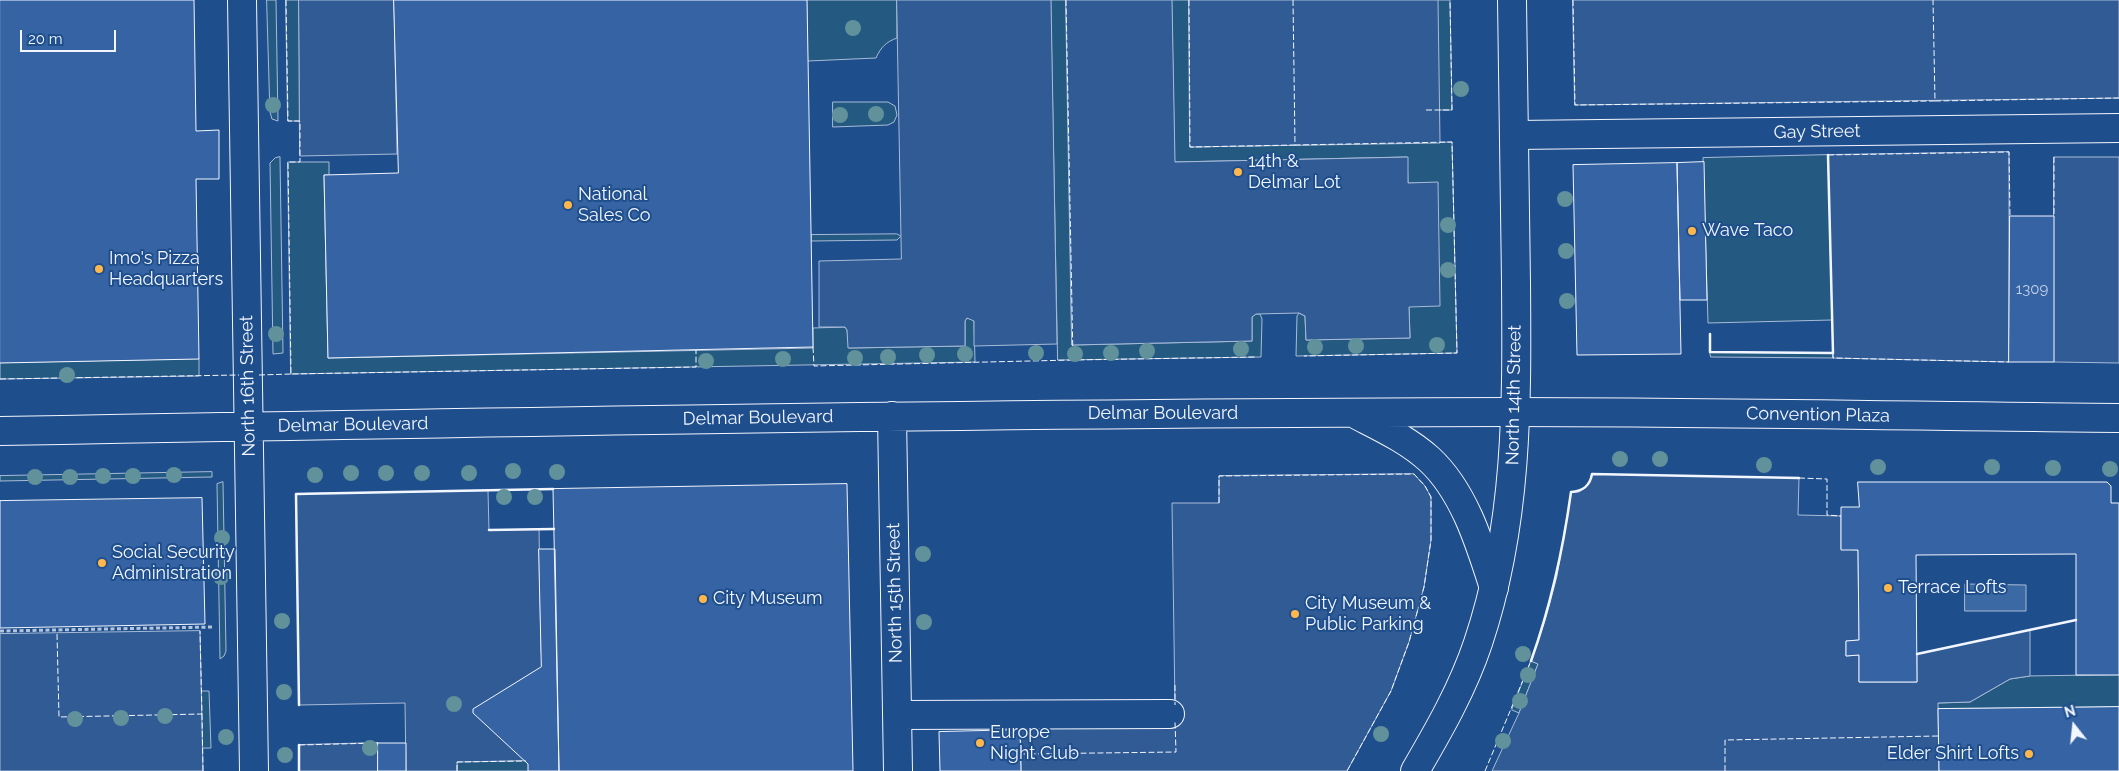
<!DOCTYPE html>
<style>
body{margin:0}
#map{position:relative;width:2119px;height:771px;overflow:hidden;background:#1f4e8c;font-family:Raleway,sans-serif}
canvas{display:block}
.north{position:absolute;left:2049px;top:701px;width:50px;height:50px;-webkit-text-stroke:4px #1f4e8c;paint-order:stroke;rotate:344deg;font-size:14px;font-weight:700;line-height:20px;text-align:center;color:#f2f6ff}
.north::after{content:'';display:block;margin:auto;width:18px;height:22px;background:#f2f6ff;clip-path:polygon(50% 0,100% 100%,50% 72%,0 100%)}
.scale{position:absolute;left:20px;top:30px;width:96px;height:22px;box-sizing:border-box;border:2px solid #f2f6ff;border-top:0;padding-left:6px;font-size:15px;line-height:18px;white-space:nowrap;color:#f2f6ff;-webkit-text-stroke:4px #1f4e8c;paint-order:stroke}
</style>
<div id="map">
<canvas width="2119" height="771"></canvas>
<div class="north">N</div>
<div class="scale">20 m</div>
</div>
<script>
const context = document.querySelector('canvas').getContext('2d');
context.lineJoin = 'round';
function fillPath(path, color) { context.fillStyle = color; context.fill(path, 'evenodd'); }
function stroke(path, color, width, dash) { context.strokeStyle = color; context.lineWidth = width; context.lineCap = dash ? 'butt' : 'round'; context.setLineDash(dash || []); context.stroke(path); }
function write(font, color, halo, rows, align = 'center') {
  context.font = font + ' Raleway,sans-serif'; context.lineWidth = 4; context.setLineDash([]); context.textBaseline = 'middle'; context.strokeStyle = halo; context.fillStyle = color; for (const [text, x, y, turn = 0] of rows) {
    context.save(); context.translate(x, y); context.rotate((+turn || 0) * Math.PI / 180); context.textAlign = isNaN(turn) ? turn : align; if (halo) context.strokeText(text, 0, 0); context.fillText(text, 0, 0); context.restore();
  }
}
const green = new Path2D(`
 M267,0H276L278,121L272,119L270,112Z
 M286,0H299L300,121H288Z
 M807,0H897V38C886,42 881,47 876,58L808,61Z
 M1051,0H1066L1072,345L1252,341V317L1256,314H1260L1262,319L1261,357L1058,360Z
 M1172,0H1189L1191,147L1452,142L1457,353L1296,356L1297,316L1299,313L1305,316L1306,340L1410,338L1409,307L1438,183H1408L1407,157L1175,162Z
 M1437,0H1450L1452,110H1438Z
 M833,102H888L895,106L897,115L894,122L888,125L833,127Z
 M1828,155L1832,320L1708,323L1703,158Z
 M280,157L283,353L273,354L270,163L275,158Z
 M288,162H329V175H324L328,358L813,348V328L845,327L847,330L849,348L965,346V321L967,318L974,320L975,362L291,374Z
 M897,234L901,236L897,240L811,241V235Z
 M1710,352L1833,353V358L1711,357Z
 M199,359V376L0,379V363Z
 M212,472V477L0,481V476Z
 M223,482L226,651L224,656L220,659L217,484Z
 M1531,661L1538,664L1519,713L1512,710Z
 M2119,675V707L1938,709L1937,703L1970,702L2010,679L2030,676Z
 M201,691H209L211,748H202Z
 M558,760L559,771H457V762Z`);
const parking = new Path2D(`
 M299,0H394L397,154L300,156Z
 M897,0H1051L1057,344L974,346V321L967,318L965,321V346L848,348L847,330L845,327H819V261L901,259Z
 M1066,0H1172L1175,162L1408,157V183L1438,182L1440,306L1409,307L1410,338L1306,340L1305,316L1299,313L1256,314L1252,317V341L1072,345Z
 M1189,0H1438L1440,143L1190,147Z
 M1573,0H2119V98L1575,105Z
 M2009,152V362L1833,358L1828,155Z
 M2054,157H2119V363L2054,362Z
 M1414,474L1425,486L1431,497V540L1424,587L1409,642L1391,691L1347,771H1021L1020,710L1175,707L1172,503H1219V476Z
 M1592,474L1799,478L1798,515L1841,516V549L1858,550L1859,640L1846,641V656L1859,655V682H1917V654L2030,630V676L2010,679L1970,702L1938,703L1939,771H1492L1519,713L1538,664L1531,661L1546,617L1557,576L1571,492H1579L1586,487L1590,481Z
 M488,491L489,530L539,529L541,651L558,760L457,762V771H406L405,703L299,705L296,494Z
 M200,631L203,771H0V634Z
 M378,743V771H299V745Z`);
const water = new Path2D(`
 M1965,584L2026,585V611H1965Z`);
const building = new Path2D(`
 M0,0H194L196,131L219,130V179H196L199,359L0,363Z
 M394,0H807L813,347L328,358L324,175L398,173Z
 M1704,162L1707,300H1680L1677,163Z
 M1677,163L1681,354L1577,355L1573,165Z
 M2010,216H2054V362H2009Z
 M1858,482H2107L2111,486V503H2119V675H2076V554L1916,555L1917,682H1859V655L1846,656V641L1859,640L1858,550H1841V507H1859Z
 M847,484L853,771H559L553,489Z
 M202,498L205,624L0,628V501Z
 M539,549H555L559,771H528V764L473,713V709L541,667Z
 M2119,707V771H1939L1938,709Z
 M1020,730L1021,771H940L939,732Z
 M378,743H406V771H378Z`);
const path = new Path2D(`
 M0,631L214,627`);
const minor = new Path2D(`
 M242,0L254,771
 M1515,135L2119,128
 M1357,415C1382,428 1408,440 1429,459C1464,491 1480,544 1494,588
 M892,416L898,771
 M0,431C504,422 1008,413 1512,412C1714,412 1917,416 2119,418
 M897,715L1170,714`);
const major = new Path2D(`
 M1415,771C1439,730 1463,688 1478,643C1518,524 1517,405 1516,282C1515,188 1514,94 1512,0`);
const fence = new Path2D(`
 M286,0L288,121H300V162H288L291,374L696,367V350
 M1066,0L1073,360L1255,357
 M1189,0L1190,147L1295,145
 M1293,0L1295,145L1452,142L1457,353L1304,356
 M1573,0L1575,105L1935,101L1933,0
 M1935,101L2119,98
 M1426,110H1452L1450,0
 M1828,155L2009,152L2010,216
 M2054,157V216
 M813,347L814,366L1073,360
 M1833,353V358L2009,362
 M259,375L291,374
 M0,379L239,375
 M1799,478L1827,479V515L1841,516
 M1219,503V476L1414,474L1425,486L1431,497V540L1424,587L1409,642L1391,691L1347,771
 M57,634L59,717L202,714L200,631
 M1175,685V705
 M202,714L203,771
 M299,745L378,743
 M1021,754L1176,752L1175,722
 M457,771V762L526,761
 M1485,771L1531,661
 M1725,771V740L1938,736`);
const wall = new Path2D(`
 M1710,334V352L1833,353L1828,155
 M489,530L554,529
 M1917,654L2076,620
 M1531,661C1551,605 1563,550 1571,492C1583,491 1590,486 1592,474L1799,478
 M299,705L296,494L553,489
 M299,745V771`);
const trees = [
 [853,28],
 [1461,89],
 [273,105],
 [876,114],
 [840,115],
 [1565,199],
 [1448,225],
 [1566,251],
 [1448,270],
 [1567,301],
 [276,334],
 [1437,345],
 [1356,346],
 [1315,347],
 [1241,349],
 [1147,351],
 [1036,353],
 [1111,353],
 [965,354],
 [1075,354],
 [927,355],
 [888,357],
 [855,358],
 [783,359],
 [706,361],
 [67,375],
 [1620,459],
 [1660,459],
 [1764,465],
 [1878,467],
 [1992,467],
 [2053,468],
 [2110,469],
 [513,471],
 [557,472],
 [351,473],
 [386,473],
 [422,473],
 [469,473],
 [174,475],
 [315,475],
 [103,476],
 [133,476],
 [35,477],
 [70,477],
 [504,497],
 [535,497],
 [222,538],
 [923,554],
 [221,577],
 [282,621],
 [924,622],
 [1523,654],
 [1528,675],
 [284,692],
 [1520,701],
 [454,704],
 [165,716],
 [121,718],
 [75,719],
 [1381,734],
 [226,737],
 [1503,741],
 [370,748],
 [285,755]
];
const markers = [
 [1238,172,5,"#ffb74d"],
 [568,205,5,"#ffb74d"],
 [1692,231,5,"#ffb74d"],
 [99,269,5,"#ffb74d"],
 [102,563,5,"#ffb74d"],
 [1888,588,5,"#ffb74d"],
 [703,599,5,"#ffb74d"],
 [1295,614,5,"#ffb74d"],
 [980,743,5,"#ffb74d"],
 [2029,754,5,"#ffb74d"]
];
const numberNames = [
 ["1309",2032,289]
];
const streetNames = [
 ["Gay Street",1817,132,-1],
 ["North 16th Street",248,386,-91],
 ["North 14th Street",1514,395,-89],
 ["Delmar Boulevard",1163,414],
 ["Convention Plaza",1818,415,1],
 ["Delmar Boulevard",758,418,-1],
 ["Delmar Boulevard",353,425,-1],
 ["North 15th Street",895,593,-91]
];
const poiNames = [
 ["14th &",1248,162],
 ["Delmar Lot",1248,183],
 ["National",578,195],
 ["Sales Co",578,216],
 ["Wave Taco",1702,231],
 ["Imo's Pizza",109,259],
 ["Headquarters",109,280],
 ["Social Security",112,553],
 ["Administration",112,574],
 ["Terrace Lofts",1898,588],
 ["City Museum",713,599],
 ["City Museum &",1305,604],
 ["Public Parking",1305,625],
 ["Europe",990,733],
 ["Night Club",990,754],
 ["Elder Shirt Lofts",2019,754,"right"]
];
fillPath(green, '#245a82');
stroke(green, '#a8bbd7', 1);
fillPath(parking, '#305b95');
stroke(parking, '#a8bbd7', 1);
fillPath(water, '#3b69a3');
stroke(water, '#a8bbd7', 1);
fillPath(building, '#3563a3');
stroke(building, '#f2f6ff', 1);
stroke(minor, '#f2f6ff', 30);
stroke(major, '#f2f6ff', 30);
stroke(path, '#b3c4dc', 3, [4, 2.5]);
stroke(minor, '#1f4e8c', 28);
stroke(major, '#1f4e8c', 28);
stroke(fence, '#f2f6ff', 1, [6, 2.5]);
stroke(wall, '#f2f6ff', 2.5);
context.fillStyle = '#61919a';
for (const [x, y] of trees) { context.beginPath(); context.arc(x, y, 8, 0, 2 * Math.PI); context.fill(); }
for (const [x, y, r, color] of markers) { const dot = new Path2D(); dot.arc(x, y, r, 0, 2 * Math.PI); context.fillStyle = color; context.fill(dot); stroke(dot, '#1f4e8c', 2); }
write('15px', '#c3d1e8', null, numberNames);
write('18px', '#f2f6ff', '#1f4e8c', streetNames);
write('18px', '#f2f6ff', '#1f4e8c', poiNames, 'left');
</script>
